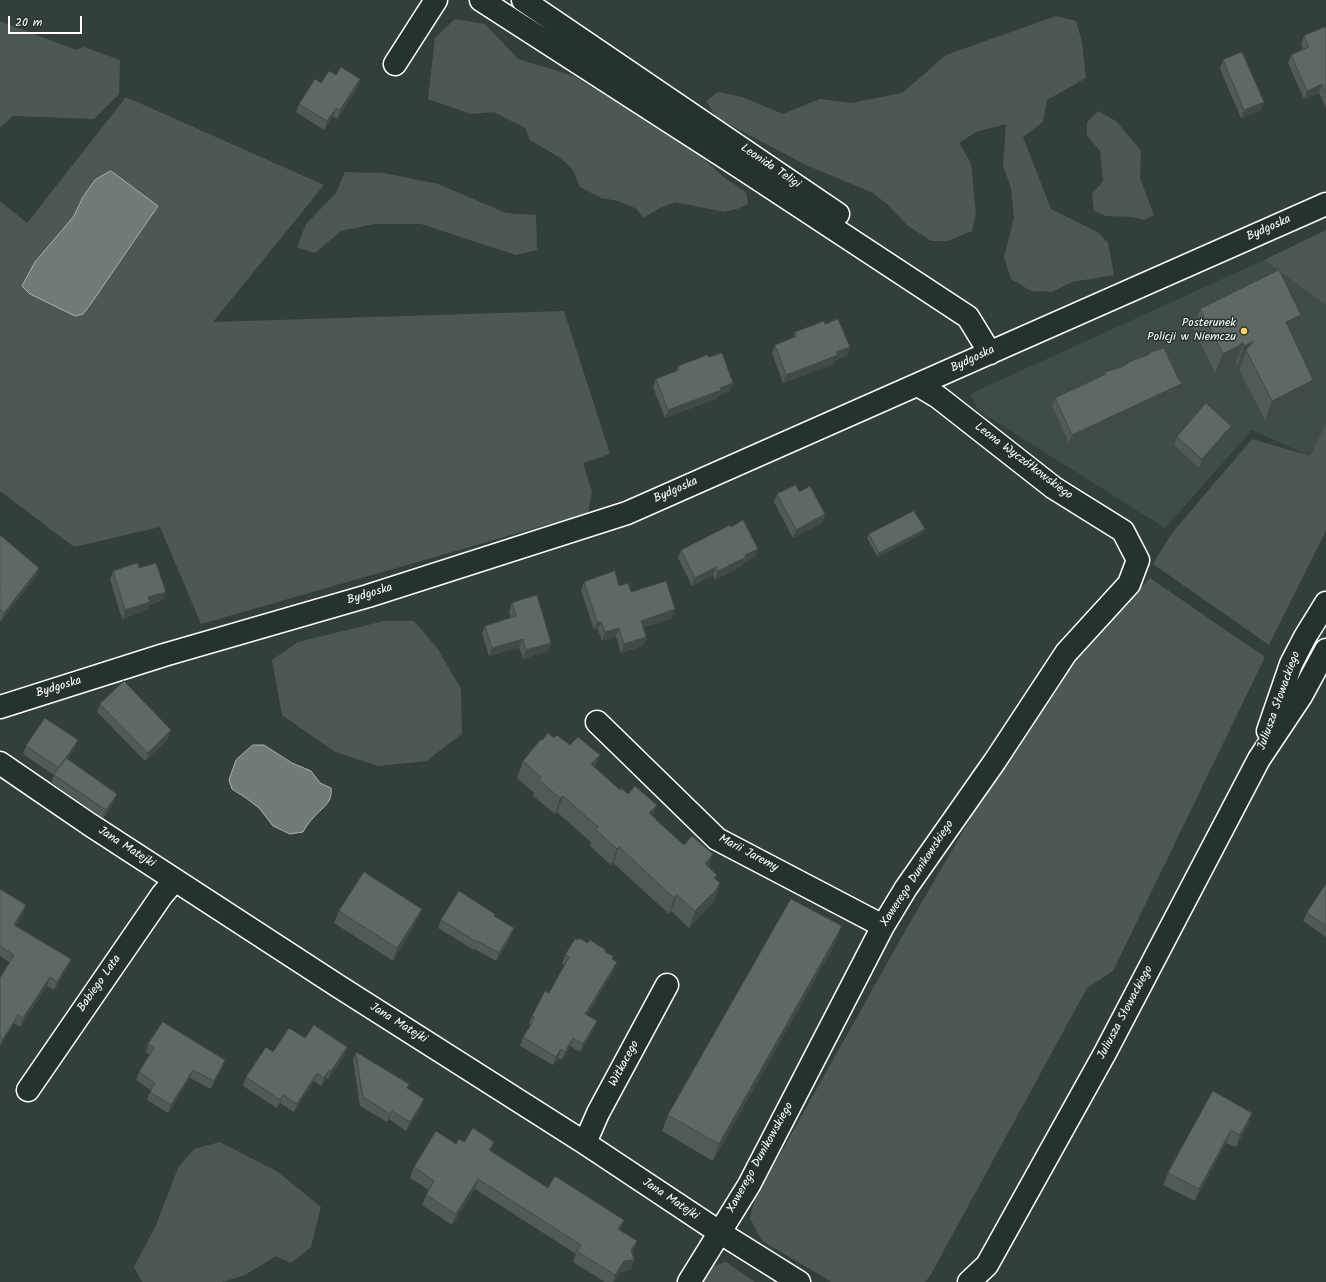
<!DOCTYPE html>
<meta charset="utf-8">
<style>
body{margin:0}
#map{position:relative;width:1326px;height:1282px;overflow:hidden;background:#333f3a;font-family:Kalam,sans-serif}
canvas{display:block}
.scale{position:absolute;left:8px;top:16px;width:74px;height:18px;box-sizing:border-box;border:2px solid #fff;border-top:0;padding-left:5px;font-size:12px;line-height:14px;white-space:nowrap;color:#fff;-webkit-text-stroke:3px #26332d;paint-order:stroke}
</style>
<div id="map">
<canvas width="1326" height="1282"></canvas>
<div class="scale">20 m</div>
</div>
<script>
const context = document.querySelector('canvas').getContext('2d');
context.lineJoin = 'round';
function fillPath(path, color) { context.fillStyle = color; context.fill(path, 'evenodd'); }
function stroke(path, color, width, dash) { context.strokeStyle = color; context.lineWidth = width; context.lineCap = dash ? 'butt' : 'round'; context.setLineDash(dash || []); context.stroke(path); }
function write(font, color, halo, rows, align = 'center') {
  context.font = font + ' Kalam,sans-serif'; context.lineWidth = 3; context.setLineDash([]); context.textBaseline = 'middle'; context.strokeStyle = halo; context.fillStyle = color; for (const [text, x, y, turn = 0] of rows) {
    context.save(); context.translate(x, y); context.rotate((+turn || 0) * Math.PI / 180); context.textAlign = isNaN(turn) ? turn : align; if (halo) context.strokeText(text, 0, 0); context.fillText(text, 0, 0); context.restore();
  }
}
const built = new Path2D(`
 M1264,260L1326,305V423L1310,456L1252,430L1165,528L979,411L970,394Z`);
const green = new Path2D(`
 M1056,16L1076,21L1082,42L1086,78L1047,100L1043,122L1023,137L1051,209L1099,233L1108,243L1114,275L1072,282L1052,292L1031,291L1011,279L1004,257L1014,218L1011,188L1003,165L1006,124L976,132L959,143L971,163L976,214L972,231L948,241H931L907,225L888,205L873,193L806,165L717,118L706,101L718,92L742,97L783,114L820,99L851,103L902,93L946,55Z
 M455,19L485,24L518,59L574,76L690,147L726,179L746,192L748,204L737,209L724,212L675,202L660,208L643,218L637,209L618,201L601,198L580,187L573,170L562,159L530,140L525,128L494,112L471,114L428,99L435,38Z
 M0,21L76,50L84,47L120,60L119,94L94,119L13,116L0,128Z
 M126,97L324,185L213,322L564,311L610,454L583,463L592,492L588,513L201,624L160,527L74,547L0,491V201L27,223Z
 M1098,111L1116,121L1141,151L1140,178L1154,215L1144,220L1132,217L1106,216L1094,211L1092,194L1103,181L1100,151L1087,136V122Z
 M345,172L384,173L438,184L506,213L536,215L537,250L516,255L421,224H374L341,231L315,253L297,247L306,224L336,193Z
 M1326,230V305L1264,260Z
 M1326,423V531L1269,645L1153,564L1172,533L1252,439L1310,456Z
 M1150,578L1265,657L1113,971L1087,988L930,1276L925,1282H832L762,1241L750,1218L755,1199L904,933L980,802L1074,659Z
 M384,621H414L438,649L461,689L462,734L426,761L379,766L335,752L282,715L272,660L298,642Z
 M220,1142L278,1172L321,1207L311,1247L291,1263L276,1256L245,1275L222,1282H142L134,1267L156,1225L178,1168L194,1149Z
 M726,1262L755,1282H699L711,1267Z`);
const water = new Path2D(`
 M111,171L158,206L90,305L83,314L75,316L30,294L22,286L35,262L74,216L83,197L95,180Z
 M253,745H264L292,763L311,771L320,783L331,788C333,804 321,808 313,818C309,822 306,827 303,832L290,834L273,826L259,808L246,798L232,789L229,780L236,760Z`);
const minor = new Path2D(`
 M481,0L740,167L968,317L990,353
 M523,0L838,214
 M395,64L436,0
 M0,707L164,655L368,596L627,513L1326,204
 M597,722L717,839L883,926
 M1268,731L1291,664L1305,637L1326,603
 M0,763L89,824L338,986L585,1143L719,1232L799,1282
 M28,1090L162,895L175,880
 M585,1143L598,1113L667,985
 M689,1282L749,1185L883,926L906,888L995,761L1066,653L1129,584L1138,560L1123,531L1054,488L938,397L918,385
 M969,1282L987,1265L1105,1053L1259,759L1301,696L1326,650`);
const wall = new Path2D(`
 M1326,29V108L1319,93L1304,99L1288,63L1291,55L1303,49L1301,44L1304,36Z
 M1223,60L1261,110L1241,118L1220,69Z
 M336,75L360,79L357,88L337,119L333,116L324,130L296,112L299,104L321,83Z
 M1200,309L1294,334L1292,335L1313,380L1306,400L1265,420L1239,370L1242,363L1237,365L1236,363L1215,373L1193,328Z
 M795,332L847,356L836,360L834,364L783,383L772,353L775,345L793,338Z
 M678,366L730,391L718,396V398L665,418L653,387L656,379L676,371Z
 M1105,372L1179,380L1180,392L1069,443L1052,406L1055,398L1104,375Z
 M1228,434L1199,468L1174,445L1177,437Z
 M799,492L825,514L822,523L793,538L774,502L777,494Z
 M925,529L923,533L878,557L867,538L869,534Z
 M0,535L39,568L36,576L1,621L0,620Z
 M681,550L755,557L744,563L743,565L715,580L713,575L692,586L678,558Z
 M139,568L163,600L149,605L147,610L122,619L110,579L113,571Z
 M584,582L619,586L631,592L675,609L672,618L643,628L646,637L643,646L621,653L616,636L602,641L598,630H594L581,590Z
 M512,603L551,643L548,651L523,659L519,647L489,656L482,634L485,626L511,618L509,611Z
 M100,704L168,739L145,761L97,712Z
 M554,738L595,768L620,790L652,816L656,819V821L709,867L716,879L715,900L710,906L689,928L671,911L669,914L613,863L611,865L590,846L591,842L557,812L555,814L533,796L534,793L517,778L523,761L542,740Z
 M26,746L75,749L67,759L117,794L114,802L103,818L51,783L54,775L23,754Z
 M1326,884V937L1303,921L1307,913Z
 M0,889L23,914L16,926L71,959L68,967L54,990L47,986L20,1027L14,1023L0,1046V978L10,963L0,956Z
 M339,911L417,921L393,961L334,923Z
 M494,916L511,937L496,961L475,949L474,950L438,928L441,920Z
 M836,942L713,1161L662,1131L668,1115Z
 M606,952L612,959L614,970L587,1015L597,1021L594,1029L580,1052L570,1046L562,1060L558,1058L553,1065L520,1046L523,1037L531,1025L529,1024L532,1016L549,993L564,965L562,964L565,955Z
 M305,1038L344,1056L328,1079L326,1078L321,1086L314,1081L294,1112L280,1103L277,1108L243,1086L246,1077Z
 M148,1044L225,1060L222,1068L211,1089L190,1078L168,1113L147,1100L151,1090L136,1080L139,1072L150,1055L146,1052Z
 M356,1052L409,1084L407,1088L421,1107L406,1131L389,1119L387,1122L360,1106L353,1060Z
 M1252,1113L1247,1126L1236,1147L1226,1143L1195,1201L1163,1185L1168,1173Z
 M464,1142H494L491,1151L548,1188L620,1231L637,1241L632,1253L634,1260L631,1270L620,1272L614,1282H605L573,1262L576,1254L475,1189L452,1225L422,1205L426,1195L429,1190L410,1178L414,1167Z`);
const shadedWall = new Path2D(`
 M360,79L357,88L337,119L340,110Z
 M1322,84L1319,93L1304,99L1307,91Z
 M1264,102L1261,110L1241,118L1244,110Z
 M336,108L333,116L324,130L327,121Z
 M1301,315L1294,334L1279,342L1286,322Z
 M1254,341L1246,350L1242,363L1237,365L1244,346Z
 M1243,343L1236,363L1215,373L1223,354Z
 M850,347L847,356L836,360L834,364L783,383L786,375L836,352Z
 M1313,380L1306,400L1265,420L1272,401Z
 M733,383L730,391L718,396V398L665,418L668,410Z
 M1183,383L1180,392L1069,443L1072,435Z
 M1231,426L1228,434L1199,468L1202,459Z
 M825,514L822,523L793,538L796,530Z
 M925,529L923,533L878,557L879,553Z
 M758,549L755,557L744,563L743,565L715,580L718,571Z
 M716,567L713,575L692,586L695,578Z
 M39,568L36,576L1,621L4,613Z
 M166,592L163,600L149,605L147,610L122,619L125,610L148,597Z
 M675,609L672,618L638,630L641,621Z
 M597,622H601L598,630H594Z
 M619,628L616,636L602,641L605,632Z
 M646,637L643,646L621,653L624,644Z
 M523,639L519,647L489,656L492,648Z
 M551,643L548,651L523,659L526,650Z
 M171,730L168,739L145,761L148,753Z
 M78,740L75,749L56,776L59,768Z
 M600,755L594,771L591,764Z
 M117,794L114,802L103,818L106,810Z
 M563,796L557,812L555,814L560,798Z
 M657,805L651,821L649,813Z
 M619,847L613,863L611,865L617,849Z
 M713,854L708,871L705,864Z
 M720,883L715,900L710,906L689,928L695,911Z
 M677,895L671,911L669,914L674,898Z
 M26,905L23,914L11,933L14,925Z
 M422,909L417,921L393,961L397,948Z
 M842,926L836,942L713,1161L719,1144Z
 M514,928L511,937L496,961L499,953Z
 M71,959L68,967L54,990L57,982Z
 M617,962L614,970L582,1023L585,1014Z
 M50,977L47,986L20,1027L23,1018Z
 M18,1015L14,1023L0,1046L3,1039Z
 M597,1021L594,1029L580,1052L583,1044Z
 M573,1038L570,1046L562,1060L565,1052Z
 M347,1047L344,1056L328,1079L331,1071Z
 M561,1049L558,1058L553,1065L556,1057Z
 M225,1060L222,1068L211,1089L214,1081Z
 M193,1070L190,1078L168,1113L171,1105Z
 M329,1070L326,1078L321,1086L324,1078Z
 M317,1073L314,1081L294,1112L297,1104Z
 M283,1095L280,1103L277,1108L280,1100Z
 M424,1099L421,1107L406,1131L410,1122Z
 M392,1111L389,1119L387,1122L390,1114Z
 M1252,1113L1247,1126L1236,1147L1240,1135Z
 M1231,1130L1226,1143L1195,1201L1199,1189Z
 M494,1142L490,1152L489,1150Z
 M478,1179L475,1189L452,1225L456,1214Z
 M624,1220L620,1230L614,1240L618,1229Z
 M637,1241L633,1252L627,1260L631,1250Z
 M634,1260L631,1270L620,1272L614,1282H613L615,1275L624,1261Z`);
const building = new Path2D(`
 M1325,27L1326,29V93L1322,84L1307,91L1291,55L1309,47L1304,36Z
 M1242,52L1264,102L1244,110L1223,60Z
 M341,67L360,79L340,110L336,108L327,121L299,104L315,79L321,83L329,71L336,75Z
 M1279,270L1301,315L1286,322L1313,380L1272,401L1246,350L1254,341L1244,346L1243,343L1223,354L1200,309Z
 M838,319L850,347L836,352L838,355L786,375L775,345L797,336L795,332L824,321L825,324Z
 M1164,348L1179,380L1183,383L1072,435L1055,398L1106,374L1105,372L1122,367L1131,361L1148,355L1151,352Z
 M722,353L733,383L720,388L721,390L668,410L656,379L679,370L678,366L707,355L709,357Z
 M1206,403L1231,426L1202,459L1177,437Z
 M796,485L799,492L810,486L825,514L796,530L777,494Z
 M914,511L925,529L879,553L869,534Z
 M743,520L758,549L745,555L746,557L718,571L716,567L695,578L681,550L730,525L731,527Z
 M0,535L39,568L4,613L0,609Z
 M138,563L139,568L156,563L166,592L148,597L150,602L125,610L113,571Z
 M615,571L619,586L628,583L631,592L666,581L675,609L641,621L646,637L624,644L619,628L605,632L601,622H597L584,582Z
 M537,595L551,643L526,650L523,639L492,648L485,626L516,616L512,603Z
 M124,681L171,730L148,753L100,704Z
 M45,718L78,740L59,768L26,746Z
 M548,733L554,738L557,735L570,745L578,737L600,755L591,764L620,790L621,788L628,794L635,786L657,805L649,813L656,819V820L684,845L692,836L713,854L705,864L717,875L714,878L720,883L716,890L695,911L677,895L674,898L619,847L617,849L596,830L598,827L563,796L560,798L539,780L541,777L523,761L541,739L542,740Z
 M66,758L117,794L106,810L54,775Z
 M364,872L422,909L397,948L339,911Z
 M1326,884V926L1307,913Z
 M0,889L26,905L14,925L71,959L57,982L50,977L23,1018L18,1015L3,1039L0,1037V978L14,955L0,946Z
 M459,891L495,914L494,916L514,928L499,953L478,941L477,942L441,920Z
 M791,899L842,926L719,1144L668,1115Z
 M579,938L588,943L590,940L606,950L605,952L613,956L612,959L617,962L585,1014L597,1021L583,1044L573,1038L565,1052L561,1049L556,1057L523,1037L535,1018L532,1016L545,991L549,993L569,957L565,955L575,939L578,940Z
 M163,1022L225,1060L214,1081L193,1070L171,1105L150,1092L155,1083L139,1072L154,1048L148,1044Z
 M314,1025L347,1047L331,1071L329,1070L324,1078L317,1073L297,1104L283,1095L280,1100L246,1077L266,1047L273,1052L289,1028L305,1038Z
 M356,1052L409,1084L407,1088L424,1099L410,1122L392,1111L390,1114L363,1097Z
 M1213,1091L1252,1113L1240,1135L1231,1130L1199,1189L1168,1173Z
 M473,1128L494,1142L489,1150L548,1188L555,1176L624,1220L618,1229L637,1241L631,1250L634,1260L624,1261L615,1275L577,1251L581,1245L478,1179L456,1214L426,1195L434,1181L414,1167L436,1131L456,1144L459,1139L464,1142Z`);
const markers = [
 [1244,331,4,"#ffd166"]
];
const streetNames = [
 ["Leonida Teligi",770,167,34],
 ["Bydgoska",1269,229,-24],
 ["Bydgoska",973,360,-25],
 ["Leona Wyczółkowskiego",1023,462,37],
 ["Bydgoska",676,491,-24],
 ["Bydgoska",370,595,-17],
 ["Bydgoska",59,688,-17],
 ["Juliusza Słowackiego",1280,701,-70],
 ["Jana Matejki",126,848,33],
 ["Marii Jaremy",748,854,28],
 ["Xawerego Dunikowskiego",918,874,-57],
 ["Babiego Lata",100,984,-55],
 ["Juliusza Słowackiego",1126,1013,-62],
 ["Jana Matejki",398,1024,32],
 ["Witkacego",625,1064,-62],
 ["Xawerego Dunikowskiego",761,1158,-61],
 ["Jana Matejki",670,1200,34]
];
const poiNames = [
 ["Posterunek",1236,324],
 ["Policji w Niemczu",1236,338]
];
fillPath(built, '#404c47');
fillPath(green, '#4d5853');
fillPath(water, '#737b78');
stroke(water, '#abb0ae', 1);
stroke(minor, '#fff', 25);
stroke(minor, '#26332d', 22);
fillPath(wall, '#525a56');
fillPath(shadedWall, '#424a46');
fillPath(building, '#5f6964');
stroke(building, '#424a46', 1);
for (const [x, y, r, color] of markers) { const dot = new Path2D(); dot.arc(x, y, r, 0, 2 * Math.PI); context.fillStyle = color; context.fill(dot); stroke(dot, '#26332d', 1.5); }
write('12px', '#fff', '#26332d', streetNames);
write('12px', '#fff', '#26332d', poiNames, 'right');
</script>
